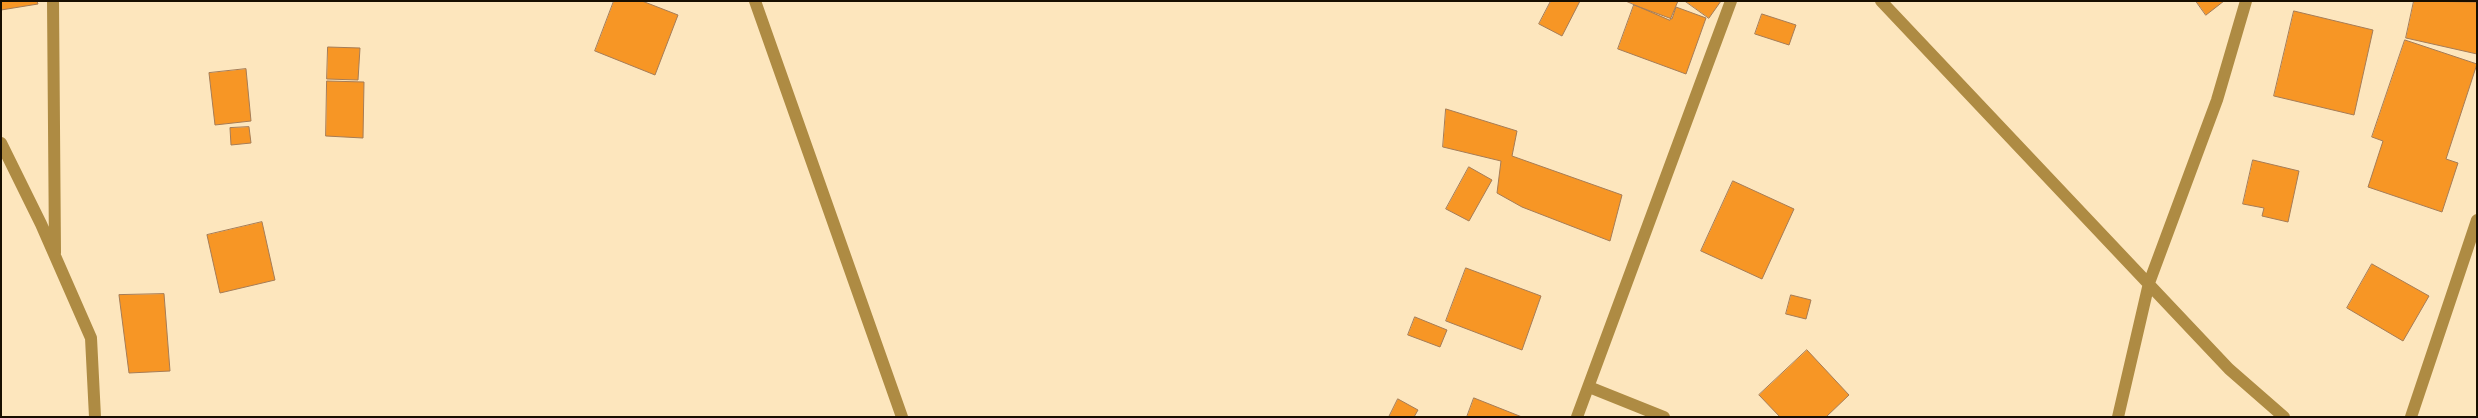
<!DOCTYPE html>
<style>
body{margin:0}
#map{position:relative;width:2478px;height:418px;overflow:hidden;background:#fde6bd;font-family:Karla,sans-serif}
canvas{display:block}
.frame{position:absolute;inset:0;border:2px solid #180e00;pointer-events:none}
</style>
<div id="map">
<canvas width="2478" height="418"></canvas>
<div class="frame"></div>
</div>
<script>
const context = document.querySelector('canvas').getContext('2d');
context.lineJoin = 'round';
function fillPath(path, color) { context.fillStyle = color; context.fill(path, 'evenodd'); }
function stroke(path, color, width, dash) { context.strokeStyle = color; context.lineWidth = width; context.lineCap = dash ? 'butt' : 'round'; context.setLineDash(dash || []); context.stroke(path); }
const building = new Path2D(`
 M1,1H37L38,4L1,10Z
 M614,1H642L678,15L655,75L595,51Z
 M1551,1H1580L1562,36L1539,24Z
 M1626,1H1678L1670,20Z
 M1685,1H1721L1709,18Z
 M2196,1H2224L2206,15Z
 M2414,1L2477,2V54L2406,38Z
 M1634,5L1672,19L1676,7L1706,18L1686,74L1618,49Z
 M2294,11L2373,30L2354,115L2274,96Z
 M1762,14L1796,25L1789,45L1755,34Z
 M2405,40L2477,64L2446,159L2458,163L2442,212L2368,187L2383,141L2372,137Z
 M328,47L360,48L358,80L327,79Z
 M246,69L251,121L215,125L209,73Z
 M327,81L364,82L363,138L326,136Z
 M1446,109L1517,131L1512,156L1622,195L1610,241L1522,207L1497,193L1501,161L1443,147Z
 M249,127L251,143L231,145L230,128Z
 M2253,160L2299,171L2288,222L2262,216L2264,208L2243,204Z
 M1469,167L1492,180L1469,221L1446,209Z
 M1733,181L1794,209L1762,279L1701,251Z
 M262,222L275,280L220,293L207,235Z
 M2372,264L2429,296L2403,341L2347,308Z
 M1466,268L1541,296L1522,350L1446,321Z
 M164,294L170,371L129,373L119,295Z
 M1791,295L1811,300L1806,319L1786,314Z
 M1415,317L1447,330L1440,347L1408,335Z
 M1807,350L1849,395L1826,417H1780L1759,395Z
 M1474,398L1522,417H1467Z
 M1398,399L1418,410L1414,417H1389Z`);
const minor = new Path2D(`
 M53,1L55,253
 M755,1L902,417
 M1881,1L2229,369L2284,417
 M1,143L41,224L91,338L95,417
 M1589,387L1664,417
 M1577,417L1731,1
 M2118,417L2149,283L2217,100L2246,1
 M2411,417L2477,220`);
fillPath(building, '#f79625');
stroke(building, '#a67c56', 1);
stroke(minor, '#ae8b43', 12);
</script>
